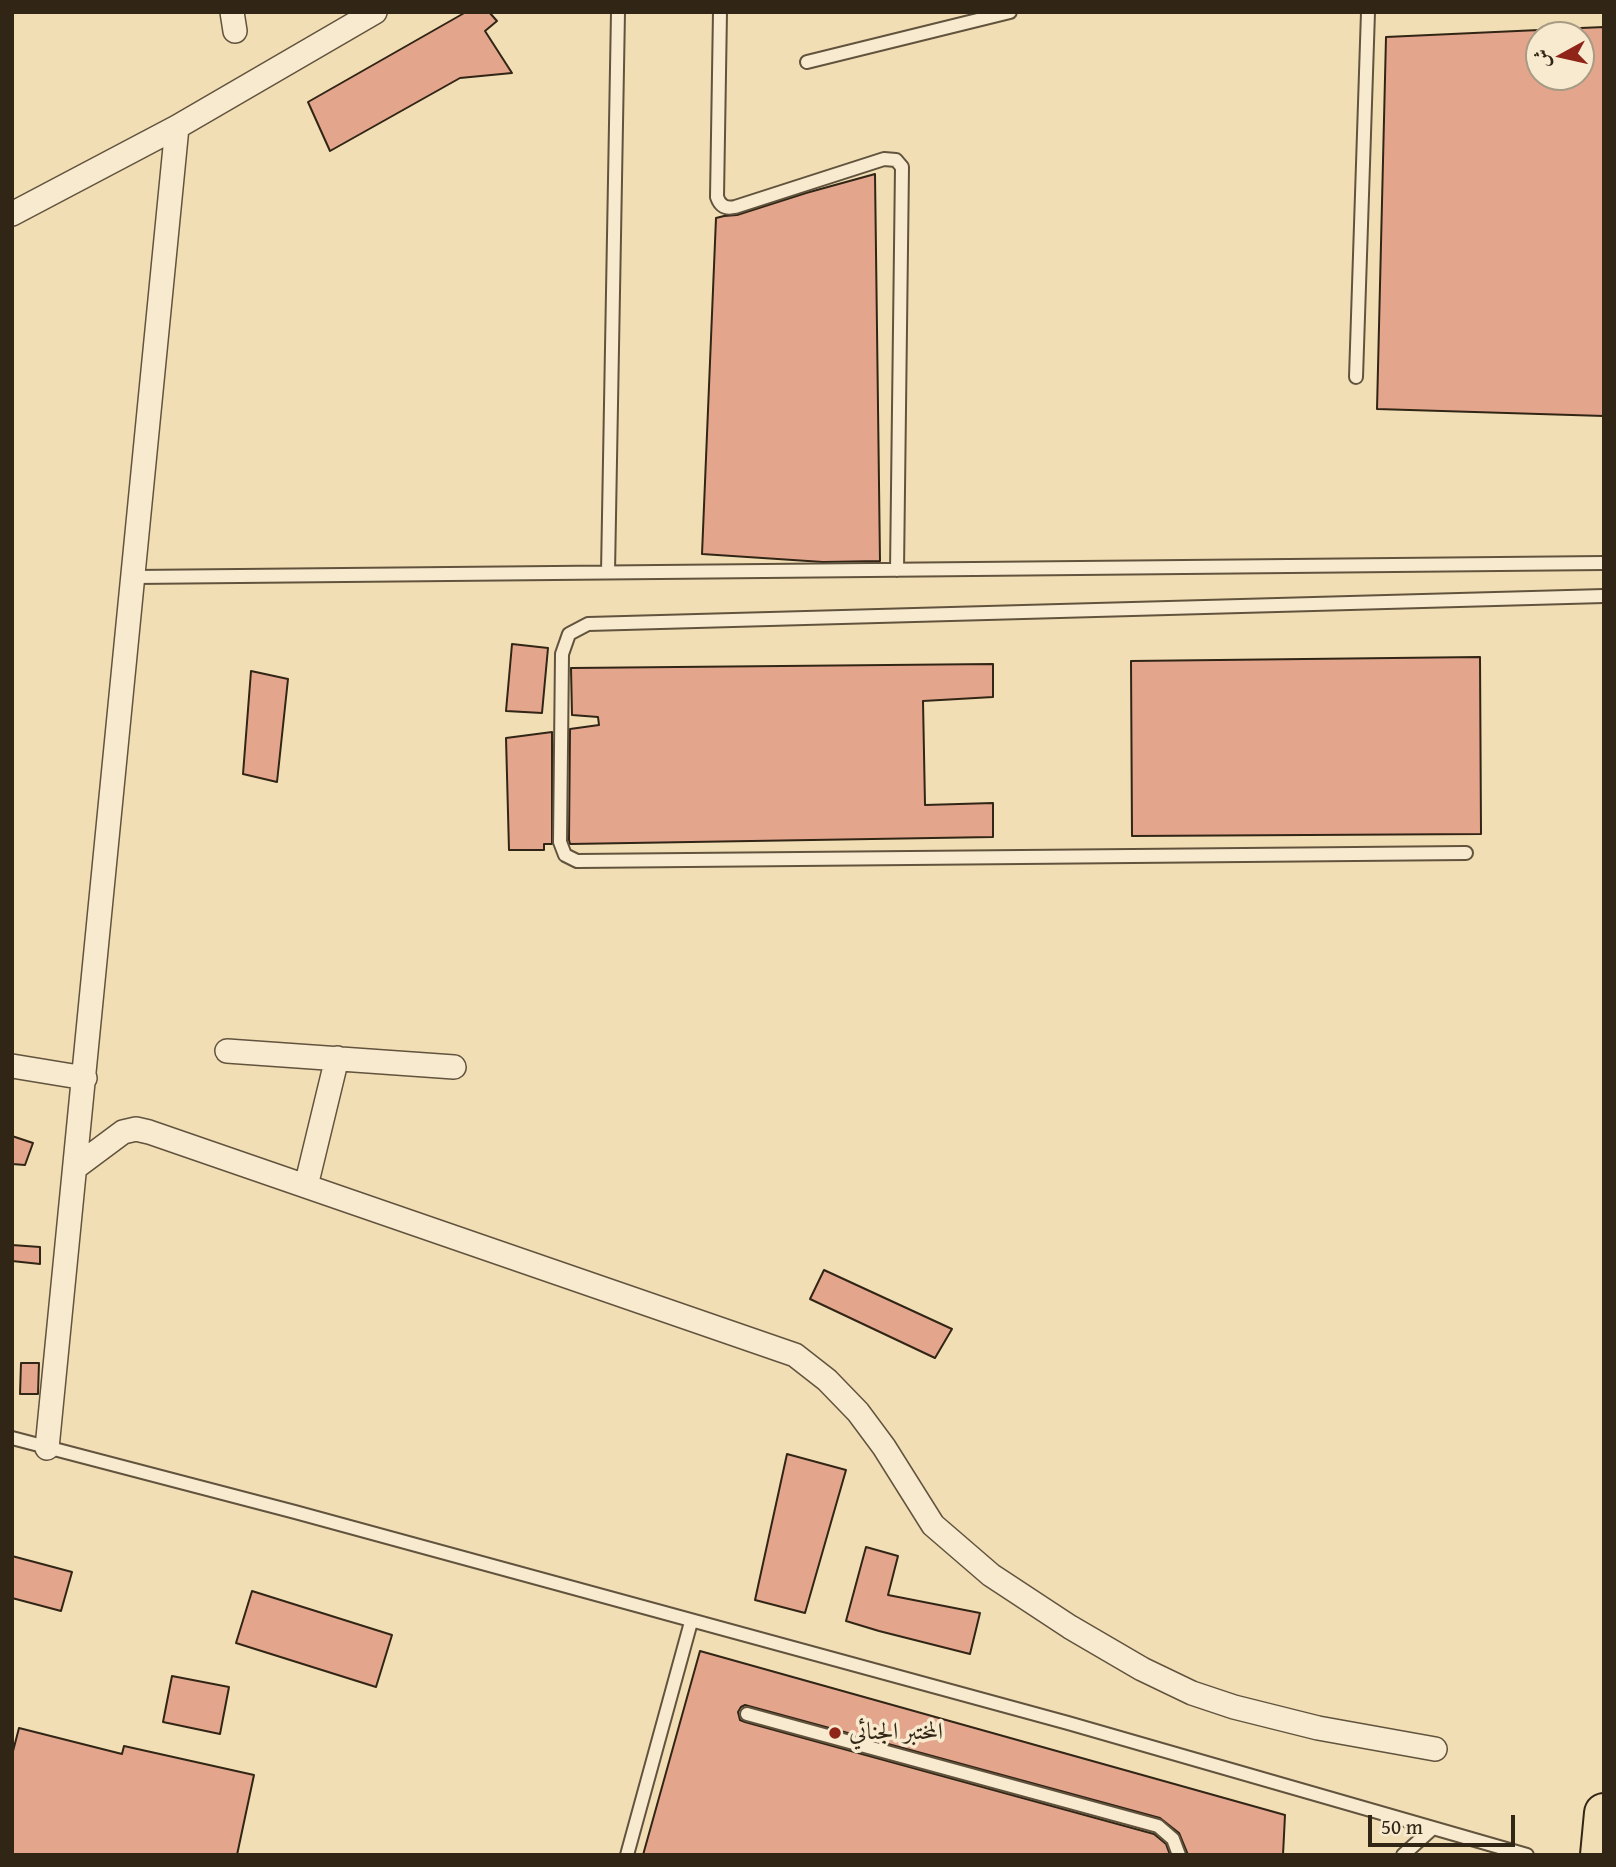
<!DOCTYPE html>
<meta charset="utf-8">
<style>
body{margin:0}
#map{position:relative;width:1616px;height:1867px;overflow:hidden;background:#f2deb5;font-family:"Gentium Book Plus",Amiri,serif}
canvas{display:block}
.frame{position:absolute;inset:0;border:14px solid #312515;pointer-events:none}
.north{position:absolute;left:1525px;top:21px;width:70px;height:70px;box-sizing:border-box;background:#f7eacf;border:2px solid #a89b85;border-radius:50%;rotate:262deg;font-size:19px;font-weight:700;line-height:28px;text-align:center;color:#312515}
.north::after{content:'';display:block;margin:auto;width:24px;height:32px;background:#8f2418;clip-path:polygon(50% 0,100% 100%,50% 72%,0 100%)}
.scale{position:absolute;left:1368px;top:1815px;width:147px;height:32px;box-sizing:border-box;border:4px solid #312515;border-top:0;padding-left:9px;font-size:21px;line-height:24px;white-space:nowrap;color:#312515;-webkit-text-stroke:5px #f7eacf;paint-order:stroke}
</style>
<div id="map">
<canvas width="1616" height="1867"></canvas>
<div class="frame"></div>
<div class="north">ش</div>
<div class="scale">50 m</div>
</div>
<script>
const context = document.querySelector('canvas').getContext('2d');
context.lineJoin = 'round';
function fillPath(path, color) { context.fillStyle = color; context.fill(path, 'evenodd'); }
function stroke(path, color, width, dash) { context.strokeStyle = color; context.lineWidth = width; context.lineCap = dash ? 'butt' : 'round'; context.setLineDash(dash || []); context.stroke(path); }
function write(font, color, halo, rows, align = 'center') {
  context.font = font + ' "Gentium Book Plus",Amiri,serif'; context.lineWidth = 7; context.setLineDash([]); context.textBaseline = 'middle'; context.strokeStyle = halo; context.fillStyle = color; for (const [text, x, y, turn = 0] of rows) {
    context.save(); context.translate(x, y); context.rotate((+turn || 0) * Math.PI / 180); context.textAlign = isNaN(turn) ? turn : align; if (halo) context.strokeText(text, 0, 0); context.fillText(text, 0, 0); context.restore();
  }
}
const building = new Path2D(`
 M466,12H489L497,21L485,31L512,73L460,78L330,151L308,102Z
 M1604,27V416L1377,409L1386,37L1539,30V77H1581V28Z
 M875,174L880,561L823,562L702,554L716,218L724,216L737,215L806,193Z
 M512,644L548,648L542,713L506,711Z
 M1480,657L1481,834L1132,836L1131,661Z
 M993,664V697L923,701L925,805L993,803V837L570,844L569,840L570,729L599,725L598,717L572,715L571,668Z
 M251,671L288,679L277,782L243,774Z
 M552,732V844H544V850H509L506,738Z
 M12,1136L33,1143L25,1165L12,1164Z
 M12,1245L40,1247V1264L12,1261Z
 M824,1270L952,1329L935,1358L810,1299Z
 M21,1363H39L38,1394H20Z
 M787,1454L846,1470L805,1613L755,1600Z
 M866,1547L898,1556L888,1595L980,1613L970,1654L879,1631L846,1621Z
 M12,1556L72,1572L61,1611L12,1598Z
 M252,1591L392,1635L376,1687L236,1643Z
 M700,1651L1285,1815L1283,1855H1188L1179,1833L1160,1818L745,1705L741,1707L738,1712L740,1720L745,1722L1154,1834L1166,1844L1170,1855H643Z
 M172,1676L229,1687L220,1734L163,1722Z
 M19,1728L122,1754L124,1746L254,1775L237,1855H12V1755Z`);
const service = new Path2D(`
 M720,12L717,197C720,206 726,209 735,207L884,159L896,160L902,167L897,570
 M807,62L1010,12
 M1356,377L1368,12
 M608,572L618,12
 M134,577L1604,563
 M1466,853L577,861L565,855L560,842L562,654L569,634L588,624L1604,596
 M12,1438L295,1512L1068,1723L1527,1855
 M747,1714L1158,1826L1173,1839L1179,1855
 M627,1855L691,1622
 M1403,1855L1433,1828`);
const minor = new Path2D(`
 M232,12L235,31
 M12,214L177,127L375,12
 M227,1051L454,1067
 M12,1066L85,1078
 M76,1167L123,1132L136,1129L149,1132L795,1355L827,1380L858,1412L884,1447L933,1525L991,1575L1070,1627L1142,1669L1192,1693L1234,1707L1318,1728L1435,1749
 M306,1186L337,1058
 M47,1448L177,127`);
const trunk = new Path2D(`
 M1600,1855L1604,1813`);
const markers = [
 [835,1733,7,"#8f2418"]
];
const poiNames = [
 ["المختبر الجنائي",849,1733]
];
fillPath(building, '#e3a68d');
stroke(building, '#312515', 2);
stroke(service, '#61533d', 16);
stroke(minor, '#61533d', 26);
stroke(trunk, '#312515', 42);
stroke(service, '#f7eacf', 12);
stroke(minor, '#f7eacf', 23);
stroke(trunk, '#f2deb5', 38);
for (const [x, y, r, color] of markers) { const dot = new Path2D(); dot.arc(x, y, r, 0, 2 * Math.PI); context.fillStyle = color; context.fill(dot); stroke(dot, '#f7eacf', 2.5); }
write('24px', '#312515', '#f7eacf', poiNames, 'left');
</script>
